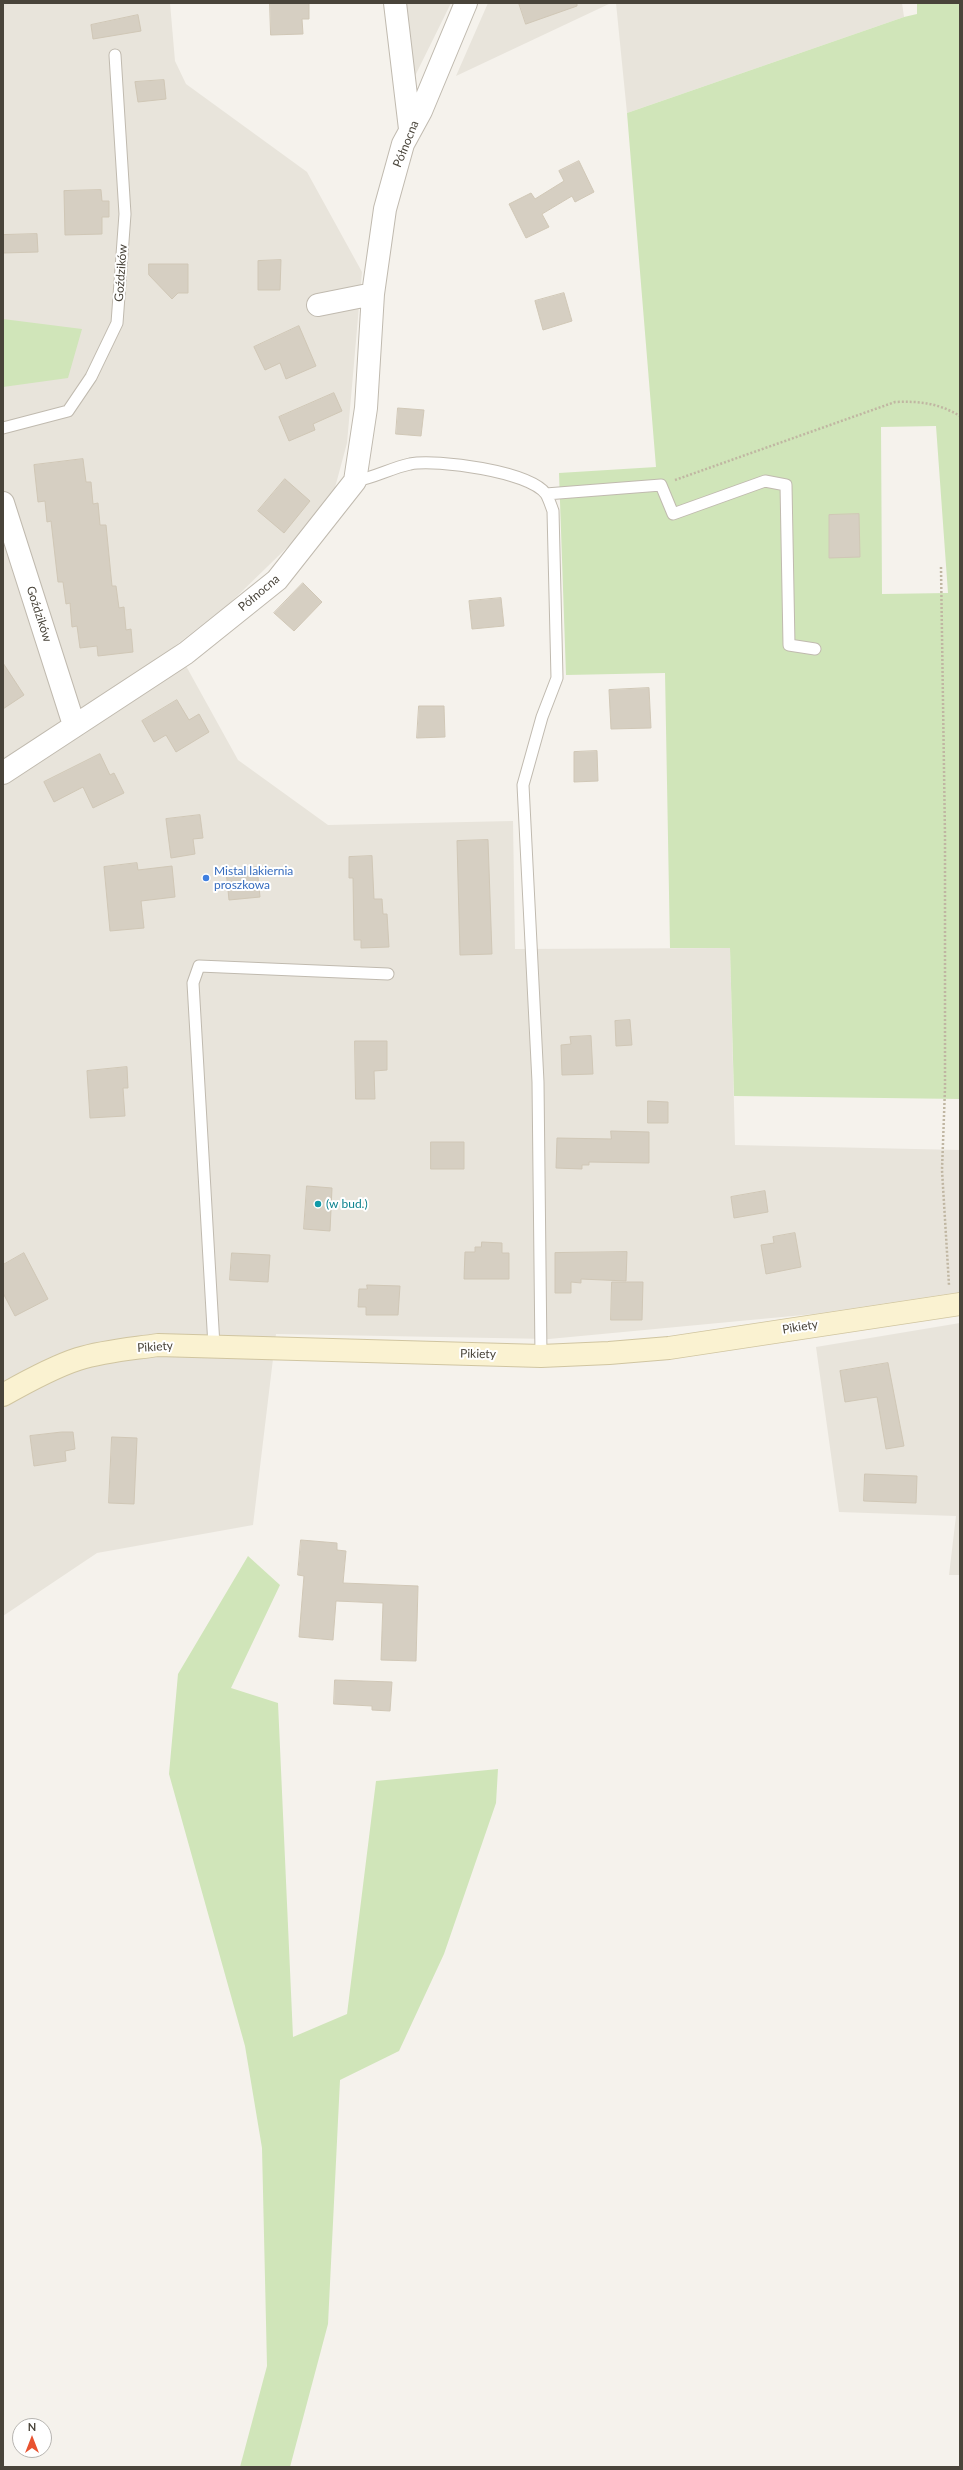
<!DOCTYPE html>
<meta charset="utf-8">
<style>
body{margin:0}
#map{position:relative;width:963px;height:2470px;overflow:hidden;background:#f5f2ec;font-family:Lato,sans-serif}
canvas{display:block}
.frame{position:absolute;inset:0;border:4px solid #49443a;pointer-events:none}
.north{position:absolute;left:12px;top:2418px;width:40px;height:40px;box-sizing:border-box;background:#fff;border:1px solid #b6b4b0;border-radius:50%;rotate:0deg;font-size:11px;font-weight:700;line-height:16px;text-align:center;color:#49443a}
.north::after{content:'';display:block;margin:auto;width:14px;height:18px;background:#e85230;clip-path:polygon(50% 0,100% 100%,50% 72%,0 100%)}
</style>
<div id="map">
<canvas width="963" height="2470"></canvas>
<div class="frame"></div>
<div class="north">N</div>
</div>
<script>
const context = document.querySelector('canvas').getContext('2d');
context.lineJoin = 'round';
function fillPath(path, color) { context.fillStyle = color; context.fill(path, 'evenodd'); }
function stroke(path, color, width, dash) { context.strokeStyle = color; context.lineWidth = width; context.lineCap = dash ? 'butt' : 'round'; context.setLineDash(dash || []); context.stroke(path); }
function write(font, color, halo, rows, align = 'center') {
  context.font = font + ' Lato,sans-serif'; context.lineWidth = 4; context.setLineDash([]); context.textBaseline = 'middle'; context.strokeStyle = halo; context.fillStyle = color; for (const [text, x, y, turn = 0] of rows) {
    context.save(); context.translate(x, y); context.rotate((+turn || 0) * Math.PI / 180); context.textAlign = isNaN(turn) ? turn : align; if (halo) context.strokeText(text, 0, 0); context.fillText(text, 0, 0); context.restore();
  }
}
const residential = new Path2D(`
 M3,3H170L175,61L186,84L307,172L362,272L347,443L333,495L304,531L231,602L175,646L238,760L328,825L513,821L515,949L730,948L735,1145L960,1150V1292L814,1314L549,1339L276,1334L253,1525L97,1553L3,1616Z
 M402,3H451L414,78Z
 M488,3H611L456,76Z
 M616,3H902L904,17L627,113Z
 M960,1323V1575H949L956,1516L839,1512L816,1347Z`);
const green = new Path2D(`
 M917,3H960V1099L734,1096L730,948H670L665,673L566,675L559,473L656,467L627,113L904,17L917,14ZM936,426L948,593L882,594L881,427Z
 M3,319L82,329L68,378L3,387Z
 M248,1556L280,1585L231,1688L278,1703L293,2037L347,2014L376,1781L498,1769L496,1803L444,1954L399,2051L340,2080L328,2324L290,2467H240L267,2366L262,2148L245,2046L169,1774L178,1674Z`);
const building = new Path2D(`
 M270,3H309V19H302L303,34L271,35Z
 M519,3H577V6L526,24Z
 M138,15L141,31L93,39L91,25Z
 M164,80L166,99L138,102L135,82Z
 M579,161L594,192L575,202L572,196L542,214L549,227L526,238L509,204L531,193L535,199L564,181L559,171Z
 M101,190L102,201H109V217H102V234L65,235L64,191Z
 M37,234L38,252L3,253V235Z
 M281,260L280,290H258V261Z
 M149,264H188V293H178L172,299L149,275Z
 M564,293L572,321L543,330L535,301Z
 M299,326L316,366L286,379L280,363L265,370L254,347Z
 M334,393L342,411L313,424L315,430L289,441L279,417Z
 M398,408L424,410L421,436L396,434Z
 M83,459L86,482H91L93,504L98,503L100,525H106L112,586H116L119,608L124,607L126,630L131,629L133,652L98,656L97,646L80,648L77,626L72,627L70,603L66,604L63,582H58L51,521L47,522L45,501L38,502L34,465Z
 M285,479L310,501L284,533L258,511Z
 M859,514L860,557L829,558V515Z
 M303,583L322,602L294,631L274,613Z
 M501,598L504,626L472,629L469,601Z
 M3,663L24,695L3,709Z
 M649,688L651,728L611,729L609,690Z
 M177,700L189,720L199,714L209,732L176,752L166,735L154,742L142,721Z
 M419,706H444L445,737L417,738Z
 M597,751L598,781L574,782V752Z
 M100,754L110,775L114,773L124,793L93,808L83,787L54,802L44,782Z
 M200,815L203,838L193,839L195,854L171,858L166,819Z
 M488,840L492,954L460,955L457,841Z
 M372,856L374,899H382L383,914H387L389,947L361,948V940H354L353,878H349V857Z
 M137,863L138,870L172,866L175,897L141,901L144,928L110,931L104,867Z
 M257,867L260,897L229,900L226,870Z
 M630,1020L632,1045L616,1046L615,1021Z
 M591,1036L593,1074L562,1075L561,1045L571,1044L570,1037Z
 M355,1041H387V1070L374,1071L375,1099H356Z
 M127,1067L128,1088H123L125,1116L90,1118L87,1071Z
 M648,1101L668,1102V1123H648Z
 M611,1131L649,1132V1163L589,1162V1165H582V1169L556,1168L557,1138L611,1139Z
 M431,1142H464V1169H431Z
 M307,1186L332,1188L330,1231L304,1229Z
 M765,1191L768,1212L734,1218L731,1197Z
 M795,1233L801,1267L766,1274L761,1245L774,1243L773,1237Z
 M482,1242L502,1243V1253H509V1279H464L465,1252H475V1247H481Z
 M627,1252L626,1281L581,1279V1283L571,1282V1293H555V1253Z
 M24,1253L48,1299L15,1316L3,1293V1265Z
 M232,1253L270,1255L268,1282L230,1280Z
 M612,1282H643L642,1320H611Z
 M367,1285L400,1286L398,1315H366V1307H358L359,1289H367Z
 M888,1363L904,1446L886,1449L877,1397L845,1402L840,1371Z
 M62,1432H73L75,1449L65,1451L66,1461L34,1466L30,1436Z
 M112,1437L137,1438L134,1504L109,1503Z
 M865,1474L917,1476L916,1503L864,1501Z
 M301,1540L337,1543V1550L346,1551L343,1583L418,1586L416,1661L381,1660L383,1603L336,1601L333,1640L299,1637L304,1576L298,1575Z
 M335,1680L392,1682L390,1711L372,1710V1706L334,1704Z`);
const path = new Path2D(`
 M675,480L895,402C920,401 938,403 960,416
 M941,567L945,836V1088L942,1170L949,1285`);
const lane = new Path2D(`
 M3,428L68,411L91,377L117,323L125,214L115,55
 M355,481C374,478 391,468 410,464C437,459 529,471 546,494C549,499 551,506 553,511L557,678L542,717L523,785L538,1082L541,1356
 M546,494L661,485L673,514L765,481L786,485L789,645L815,649
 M214,1346L193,983L199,966L388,974`);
const street = new Path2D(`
 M395,3L410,129
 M318,305L373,294
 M3,503L74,725
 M3,773L186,653L277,580L355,481L366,408L373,294L385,209L403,144L421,111L466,3`);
const secondary = new Path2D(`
 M3,1395C26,1382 53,1367 78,1359C104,1351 131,1349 158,1345L541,1356L609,1353L669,1348L960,1304`);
const markers = [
 [206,878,4,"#3f7fe0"],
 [318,1204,4,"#0f9aa8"]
];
const streetNames = [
 ["Północna",406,144,-68],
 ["Goździków",121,273,-86],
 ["Północna",259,593,-40],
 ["Goździków",39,614,72],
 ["Pikiety",800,1327,-9],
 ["Pikiety",155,1347,-4],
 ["Pikiety",478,1354,1]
];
const shopNames = [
 ["Mistal lakiernia",214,871],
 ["proszkowa",214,885]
];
const cultureNames = [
 ["(w bud.)",326,1204]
];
fillPath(residential, '#e8e4db');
fillPath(green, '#d0e5b9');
fillPath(building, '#d6cfc2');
stroke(building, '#d0c7b6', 1);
stroke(lane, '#c0baaf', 13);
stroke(street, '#c0baaf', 24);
stroke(secondary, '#d0c5a0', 24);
stroke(path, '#c0b6a2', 2.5, [2, 2]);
stroke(lane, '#fff', 11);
stroke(street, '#fff', 22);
stroke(secondary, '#faf2d1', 22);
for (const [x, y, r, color] of markers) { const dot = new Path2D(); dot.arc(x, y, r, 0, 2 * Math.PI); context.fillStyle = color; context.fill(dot); stroke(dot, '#fff', 1.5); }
write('12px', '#49443a', '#fff', streetNames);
write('12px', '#366cbe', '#fff', shopNames, 'left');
write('12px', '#0d838f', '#fff', cultureNames, 'left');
</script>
